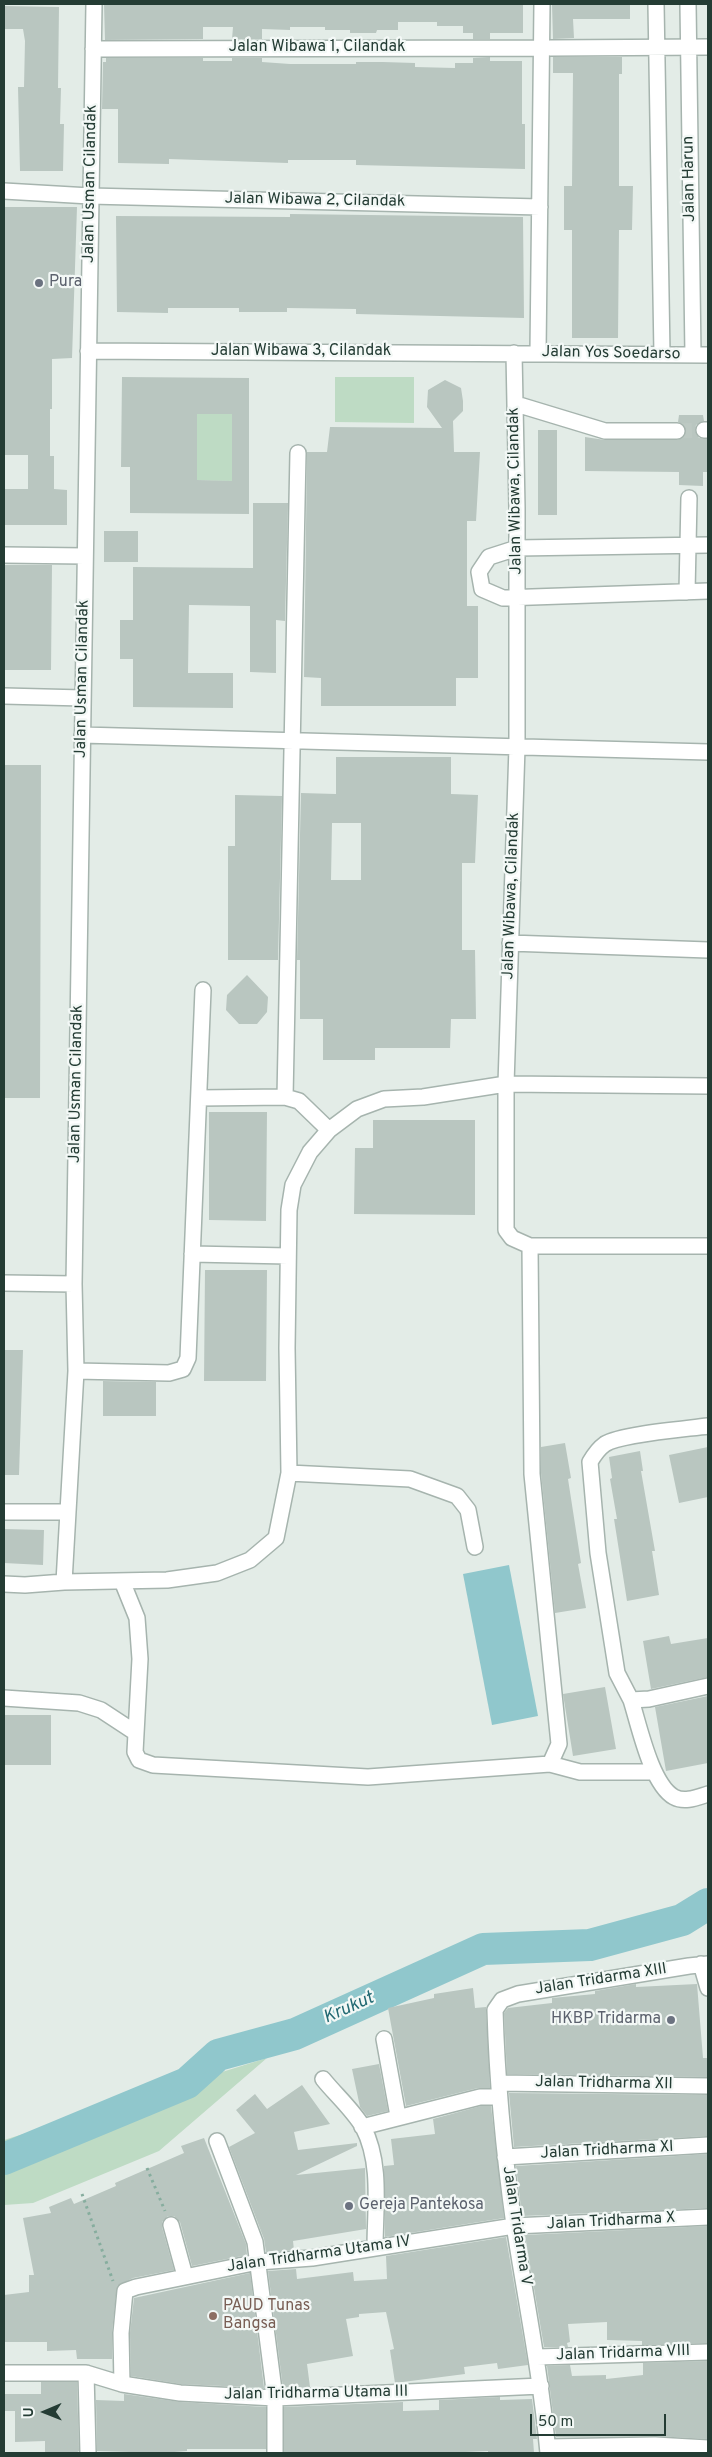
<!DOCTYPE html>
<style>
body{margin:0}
#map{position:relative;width:712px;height:2457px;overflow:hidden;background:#e3ece7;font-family:Overpass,sans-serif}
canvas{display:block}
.frame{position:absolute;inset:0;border:5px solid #243c34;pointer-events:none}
.north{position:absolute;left:20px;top:2387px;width:50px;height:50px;-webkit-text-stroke:4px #f3f8f6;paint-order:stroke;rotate:269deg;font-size:14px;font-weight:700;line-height:20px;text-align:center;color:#243c34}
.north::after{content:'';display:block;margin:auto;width:18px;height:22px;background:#243c34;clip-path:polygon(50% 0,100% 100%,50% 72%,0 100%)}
.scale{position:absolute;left:530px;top:2414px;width:136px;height:22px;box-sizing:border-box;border:2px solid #243c34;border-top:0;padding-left:6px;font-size:15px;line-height:18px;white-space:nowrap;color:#243c34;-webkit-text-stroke:4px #f3f8f6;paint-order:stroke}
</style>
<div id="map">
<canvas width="712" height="2457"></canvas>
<div class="frame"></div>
<div class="north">U</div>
<div class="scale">50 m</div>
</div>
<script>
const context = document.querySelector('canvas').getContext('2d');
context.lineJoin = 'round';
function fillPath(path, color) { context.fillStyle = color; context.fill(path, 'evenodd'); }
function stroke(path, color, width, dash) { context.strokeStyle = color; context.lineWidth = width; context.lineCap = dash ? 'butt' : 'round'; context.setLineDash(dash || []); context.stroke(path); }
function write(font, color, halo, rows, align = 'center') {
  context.font = font + ' Overpass,sans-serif'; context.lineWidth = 4.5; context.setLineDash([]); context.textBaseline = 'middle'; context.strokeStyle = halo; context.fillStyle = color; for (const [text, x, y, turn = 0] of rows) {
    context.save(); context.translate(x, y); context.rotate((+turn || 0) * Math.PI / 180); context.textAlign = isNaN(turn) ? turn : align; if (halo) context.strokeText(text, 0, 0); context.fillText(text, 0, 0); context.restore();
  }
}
const green = new Path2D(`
 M335,377H414V423L335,422Z
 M166,414H232V481L165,480L197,467V427L166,426Z
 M267,2058L159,2151L33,2203L4,2205V2140Z`);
const water = new Path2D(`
 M509,1565L538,1716L492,1725L463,1574Z`);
const river = new Path2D(`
 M4,2159L187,2083L218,2055L295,2034L483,1949L590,1945L682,1920L708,1904`);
const building = new Path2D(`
 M104,4H523V33H490V39H473V33H463V26H437V22H398V30H377L376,33H350V30H325V27H290V30L262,29V39H232L233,27H203V39L105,40Z
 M552,4H630V19H573L574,38L553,39Z
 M4,6L59,7L58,88H61L60,124H64L63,171H20L18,87H24L25,41L23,29H4Z
 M490,57V61H522V124H525V169L356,165V160H288V163L169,159V164L118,163V109H102L103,62H106V58H203V61H232V58H262V62L290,64H356V62H383L415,63V67L455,68V63H473V58Z
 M553,57H622V74H619V186H633L632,230H619L618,338H572V230H564V186H572L573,73H553Z
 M4,207H77L72,358L52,359V409H50V456H54V489L67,490V525H5V489H28V455H4Z
 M290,214L523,217L524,318L356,314V309L287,308V312H239V308H168V313L117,312L116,216L290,217Z
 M122,377L249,378V514L130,513V467H121ZM197,414H232V481L197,480Z
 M445,380L461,388L463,401V411L453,421L454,452H480L476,521H467V606H478V678H456V706H321V678L304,677L307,452H327L330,427L442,428L427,407L428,390Z
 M679,415H703L704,421L696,425L695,430L699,438L708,439V472H703V486L679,485V472L585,471V437L605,440H677L685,436L686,431L685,426L678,422Z
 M538,430H557V515H538Z
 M253,503H288L285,621L276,620V673L250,672V606L189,605L188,673H233V708L133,707V659H120V620H133V567L253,568Z
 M104,531H138V562H104Z
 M4,565H52L51,670H4Z
 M336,757H451V794L478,795L475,863H462V950H475L476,1019H451L450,1048H375V1060H323V1019H300V960H297L301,793L336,794ZM332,823H361V880H331Z
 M4,765H41L40,1098H4Z
 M235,795L282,796L278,960H228V846H235Z
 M247,975L268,997L267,1012L257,1024H239L226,1010L227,995Z
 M209,1112H267L266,1221L209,1220Z
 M373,1120H475V1215L354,1214L355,1148H373Z
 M205,1270H267L266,1381H204Z
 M4,1350H23L19,1475H4Z
 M103,1381L156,1382V1416H103Z
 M565,1443L571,1478L568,1479L581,1563L578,1564L586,1608L555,1613L541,1473V1447Z
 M708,1447V1497L679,1503L669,1455Z
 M640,1451L643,1471H641L655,1551H652L659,1595L627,1601L614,1519H617L610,1479L612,1478L609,1457Z
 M4,1529L44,1530L43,1565L4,1563Z
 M669,1636L671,1644L708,1638V1677L651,1689L643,1641Z
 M605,1687L616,1749L573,1756L563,1694Z
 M708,1696V1763L666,1771L655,1707Z
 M4,1715H51V1765H4Z
 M636,1984V1987L697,1984L703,2058H708V2077L507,2074L504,2013L508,2008L552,2003V1998L595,1994V1991Z
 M473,1988L475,2008L486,2007L490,2088H478L406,2106L388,2008L434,1998V1994Z
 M379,2064L388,2111L367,2116L360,2107L352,2069Z
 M302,2085L330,2124L294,2132L298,2150L357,2143V2146L296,2175L365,2168L366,2229L293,2241L294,2250L266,2252L264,2239L229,2147L255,2133L236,2110L255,2094L267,2109Z
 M509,2093L708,2095V2136L514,2147Z
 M481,2106H491L504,2218L385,2237L384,2166L394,2165L391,2139L435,2134L433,2119Z
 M204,2138L246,2244L247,2255L192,2266L180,2222L174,2216H168L162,2222V2227L174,2270L133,2278L117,2286L112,2332V2359H77L76,2350L47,2351V2342H4V2295L29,2292V2275H34L23,2218L51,2213L49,2207L71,2198L74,2204L116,2186L115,2183L184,2153L181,2146Z
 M708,2154V2208L522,2216L516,2166Z
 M708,2226V2343L642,2345V2341L607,2340V2322L568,2324L570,2342L567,2343L568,2347H544L525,2235Z
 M506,2237L528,2365L498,2369L497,2363L464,2367L465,2374L395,2383L390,2350L394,2349L386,2312L359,2314V2317L346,2319L353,2356L307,2364L310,2387L283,2388L268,2271L296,2269L297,2279L353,2272L354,2281L387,2279L386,2256Z
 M250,2273L264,2388L181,2384L131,2376L130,2333L134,2298Z
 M708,2361V2439L655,2436L556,2437L547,2366L570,2365L572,2376L606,2375V2379L643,2375V2363Z
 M41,2382H77L79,2451L76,2453H45V2441L15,2442V2411H4V2394H41Z
 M124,2394L180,2402L266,2407V2449H187V2451L162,2453L97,2451L96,2400L124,2401Z
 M500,2397V2400L532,2399L537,2439H533L534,2453H488V2451L443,2453H284V2407L403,2402V2411L439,2410V2400Z`);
const minorTunnel = new Path2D(`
 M677,431L704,430`);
const path = new Path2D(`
 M147,2168L165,2211
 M82,2194L113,2281`);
const minor = new Path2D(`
 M656,4L662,354
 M688,4L693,355
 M550,48L708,47
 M93,49L541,48
 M4,191L90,196L540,207
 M88,351L708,355
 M538,352L542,4
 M514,353L517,508V747L506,1084V1230L512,1238L530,1246H708
 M516,404L605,431H677
 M704,430H708
 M708,545L517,548L489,557L479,572L482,589L503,598L708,591
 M4,555L85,556
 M687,592L689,498
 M4,696L83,698
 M82,735L708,752
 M510,943L708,950
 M285,1097L298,453
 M199,1098L285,1097L299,1101L329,1130
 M192,1254L288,1256
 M4,1283L74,1284
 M76,1371L169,1373L183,1369L188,1358L203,990
 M708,1426C686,1429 621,1434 605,1444C598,1449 594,1455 590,1462L598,1553L617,1673L631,1700L649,1699L708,1686
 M289,1473L410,1479L457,1496L468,1510L475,1547
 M4,1512H68
 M122,1581L137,1618L140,1659L135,1752L139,1760L153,1765L368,1777L550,1764L559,1744L532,1474L530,1246
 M64,1582L167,1580L217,1573L250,1560L276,1538L289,1473L287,1348L289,1210L293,1185L310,1152L329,1130L357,1109L384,1099L423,1097L506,1084L708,1086
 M4,1584L25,1585L64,1582L76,1371L74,1284L94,4
 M4,1698L79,1703L101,1710L136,1733
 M631,1700C639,1725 651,1784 674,1797C685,1803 698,1797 708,1794
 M550,1764L580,1772H654
 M701,1964L708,1988
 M384,2039L398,2116
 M323,2079C335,2094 353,2110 363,2127C382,2163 375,2209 375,2248
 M499,2083L708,2086
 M362,2127L480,2097H499
 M217,2141L255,2242L275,2398V2453
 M505,2157L708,2145
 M171,2225L185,2276
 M537,2357L708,2352
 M4,2373H86L122,2384L180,2393L275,2398L541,2386
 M86,2373L88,2453
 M122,2384L121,2333L125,2291L136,2287L258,2262L312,2258L514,2226L708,2217
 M548,2447L655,2445L708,2448
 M548,2453C541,2376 526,2301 514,2225C504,2154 497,2082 495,2010L502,2000L518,1994L689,1966L708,1964`);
const markers = [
 [39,283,5,"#6b7280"],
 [671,2020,5,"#6b7280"],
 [349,2206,5,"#6b7280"],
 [213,2316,5,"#8d6e63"]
];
const streetNames = [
 ["Jalan Wibawa 1, Cilandak",317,48],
 ["Jalan Harun",690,179,-91],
 ["Jalan Usman Cilandak",91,184,-89],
 ["Jalan Wibawa 2, Cilandak",315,201,1],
 ["Jalan Wibawa 3, Cilandak",301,352],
 ["Jalan Yos Soedarso",611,354,1],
 ["Jalan Wibawa, Cilandak",516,491,-91],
 ["Jalan Usman Cilandak",83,679,-89],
 ["Jalan Wibawa, Cilandak",512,896,-88],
 ["Jalan Usman Cilandak",77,1084,-89],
 ["Jalan Tridarma XIII",601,1980,-9],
 ["Jalan Tridharma XII",604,2084,1],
 ["Jalan Tridharma XI",607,2151,-3],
 ["Jalan Tridharma X",611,2222,-3],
 ["Jalan Tridarma V",516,2226,81],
 ["Jalan Tridharma Utama IV",319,2255,-8],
 ["Jalan Tridarma VIII",623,2354,-2],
 ["Jalan Tridharma Utama III",316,2394,-1]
];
const worshipNames = [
 ["Pura",49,283],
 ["HKBP Tridarma",661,2020,"right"],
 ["Gereja Pantekosa",359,2206]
];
const educationNames = [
 ["PAUD Tunas",223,2307],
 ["Bangsa",223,2325]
];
const waterNames = [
 ["Krukut",349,2009,-24]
];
fillPath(green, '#bedbc4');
fillPath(water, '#90c7cc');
stroke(river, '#90c7cc', 32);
fillPath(building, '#b9c6c0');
stroke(minorTunnel, '#bdc9c3', 15, [15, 8]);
stroke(minor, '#a6b4ae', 18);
stroke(path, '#86ad9e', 3, [2.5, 4]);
stroke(minor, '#fff', 15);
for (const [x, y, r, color] of markers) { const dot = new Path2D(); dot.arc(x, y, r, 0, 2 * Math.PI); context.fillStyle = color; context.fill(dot); stroke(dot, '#f3f8f6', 2); }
write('16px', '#243c34', '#f3f8f6', streetNames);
write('16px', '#5b616d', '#f3f8f6', worshipNames, 'left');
write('16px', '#785e54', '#f3f8f6', educationNames, 'left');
write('italic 18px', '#236a73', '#f3f8f6', waterNames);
</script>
